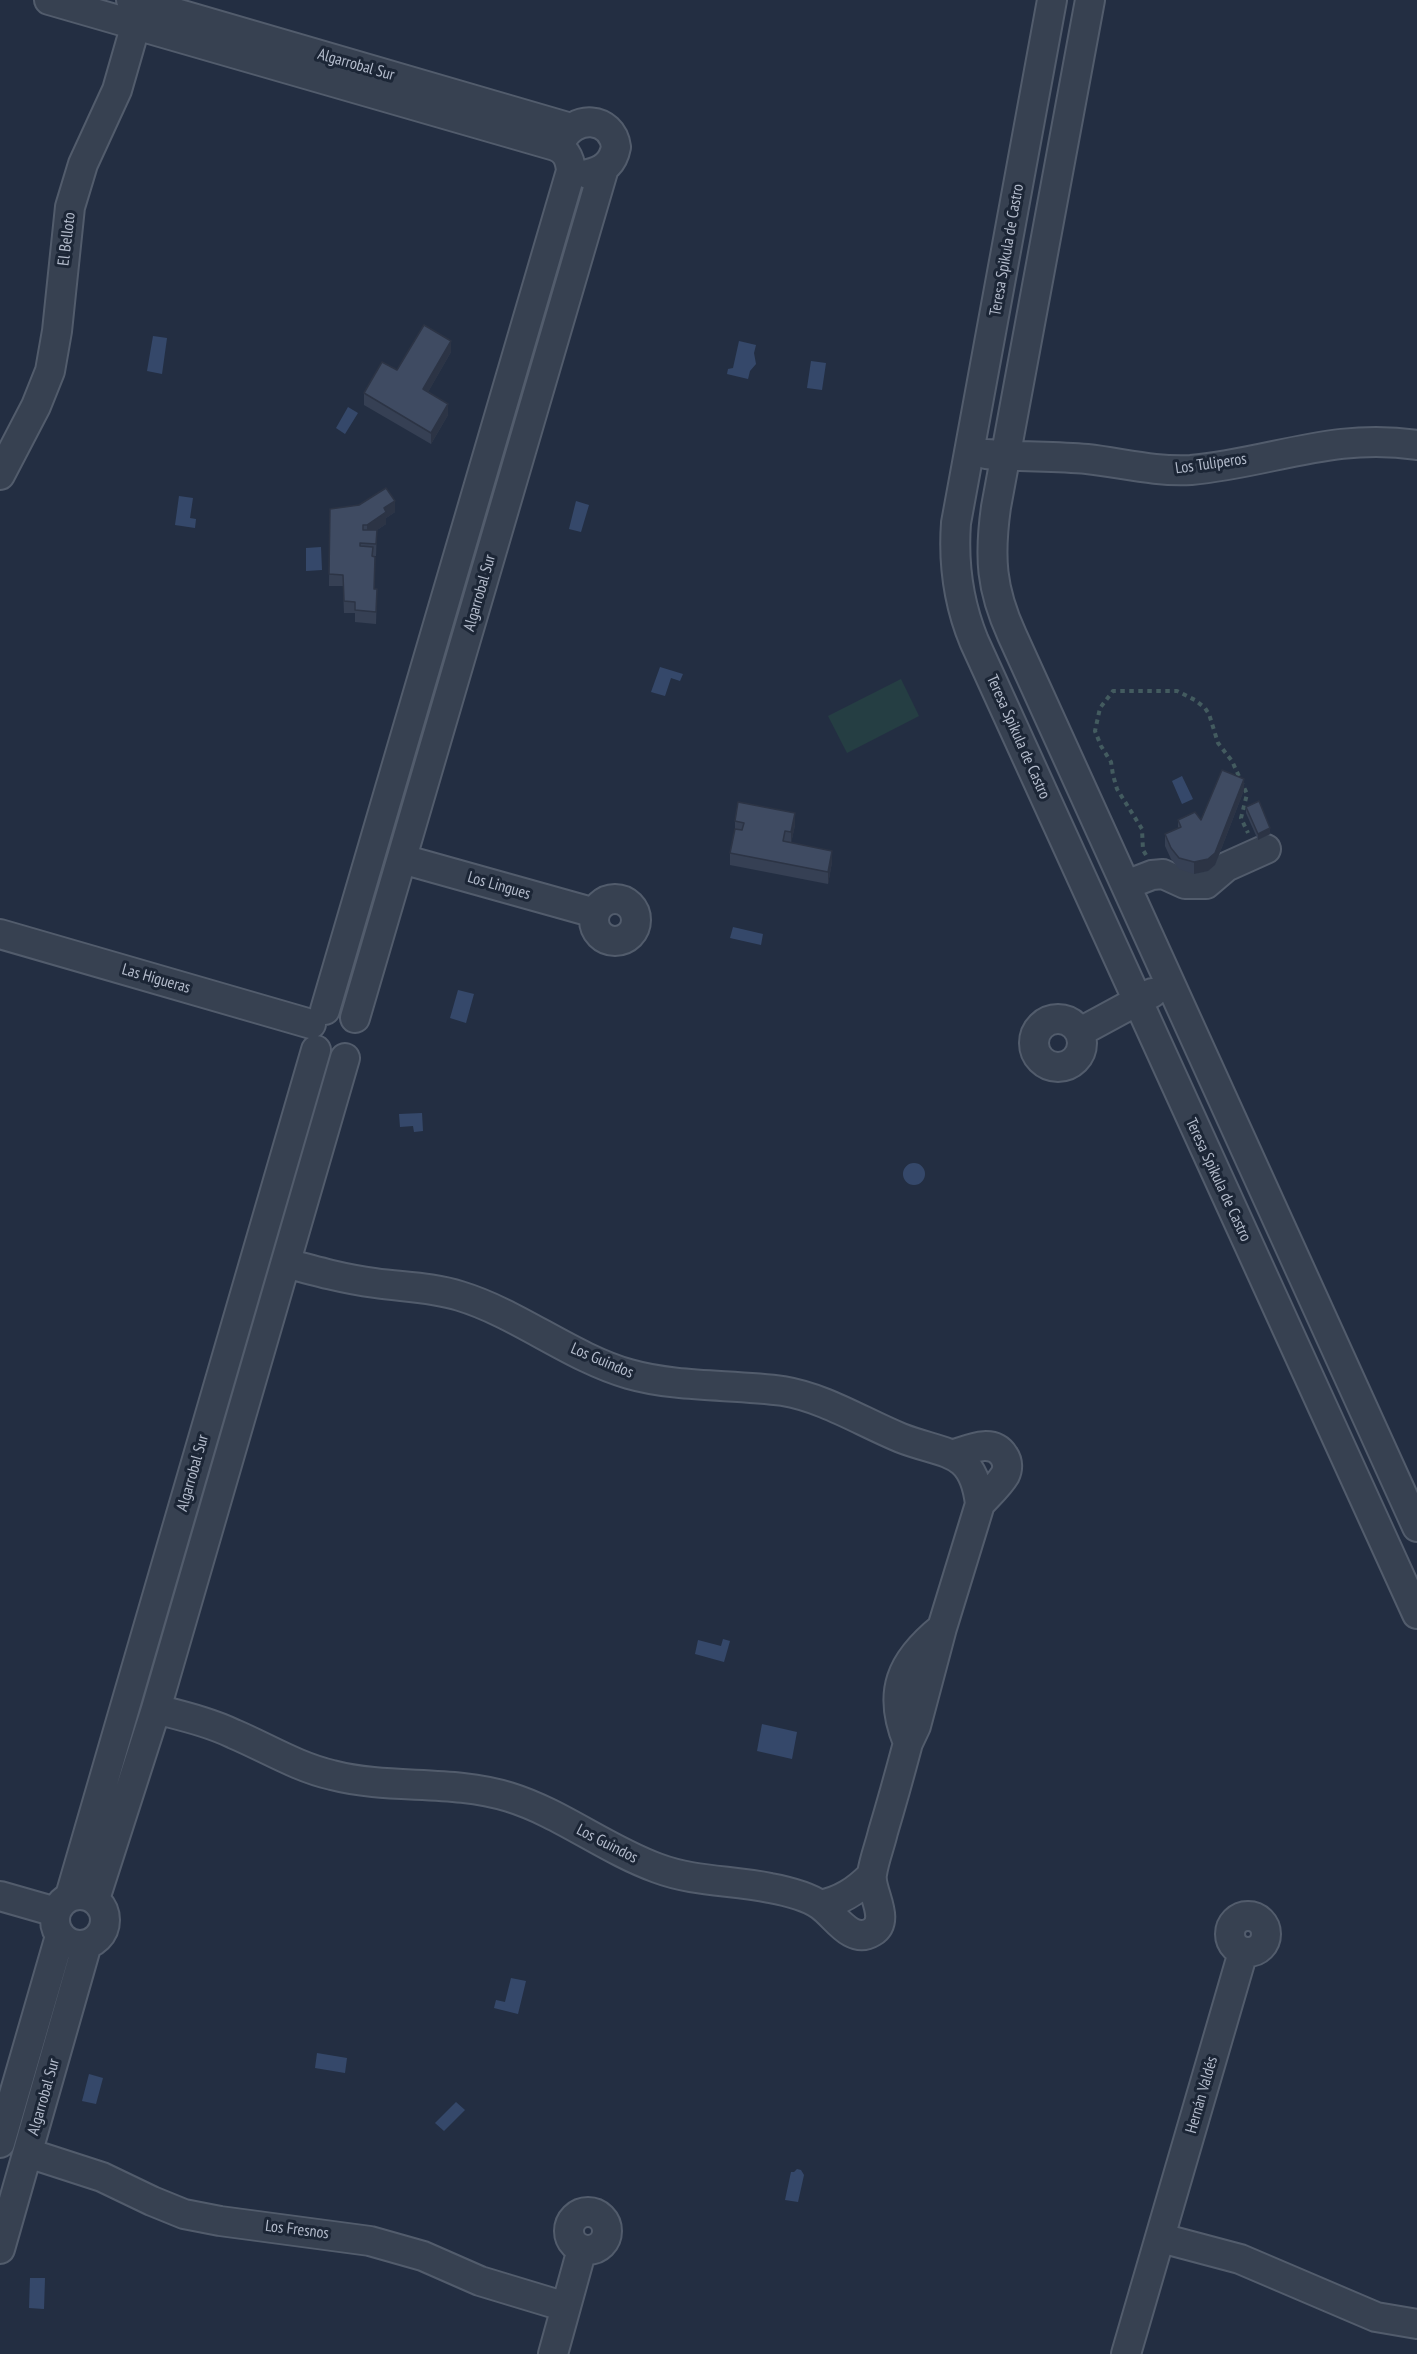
<!DOCTYPE html>
<meta charset="utf-8">
<style>
body{margin:0}
canvas{display:block;background:#232e42}
</style>
<canvas width="1417" height="2354"></canvas>
<script>
const context = document.querySelector('canvas').getContext('2d');
context.lineJoin = 'round';
function fillPath(path, color) { context.fillStyle = color; context.fill(path, 'evenodd'); }
function stroke(path, color, width, dash) { context.strokeStyle = color; context.lineWidth = width; context.lineCap = dash ? 'butt' : 'round'; context.setLineDash(dash || []); context.stroke(path); }
function write(font, color, halo, rows, align = 'center') {
  context.font = font + ' "PT Sans Narrow",sans-serif'; context.lineWidth = 6; context.setLineDash([]); context.textBaseline = 'middle'; context.strokeStyle = halo; context.fillStyle = color; for (const [text, x, y, turn = 0] of rows) {
    context.save(); context.translate(x, y); context.rotate((+turn || 0) * Math.PI / 180); context.textAlign = isNaN(turn) ? turn : align; if (halo) context.strokeText(text, 0, 0); context.fillText(text, 0, 0); context.restore();
  }
}
const green = new Path2D(`
 M901,679L919,716L847,753L828,716Z`);
const water = new Path2D(`
 M153,336L167,338L162,374L147,371Z
 M739,341L756,345L754,353L756,364L750,371L748,379L727,374L728,369L733,368Z
 M811,361L826,363L822,390L807,388Z
 M348,407L358,413L345,434L336,428Z
 M179,496L193,498L190,518L196,519L195,528L175,525Z
 M576,501L589,505L581,532L569,529Z
 M321,547L322,570L306,571V548Z
 M660,667L683,674L680,681L671,678L665,696L651,692Z
 M1182,776L1193,799L1182,804L1172,781Z
 M733,927L763,934L761,945L730,938Z
 M458,990L474,994L466,1023L450,1018Z
 M422,1113L423,1131L414,1132L413,1126L400,1127L399,1114Z
 M903 1174a11 11 0 1 1 22 0a11 11 0 1 1-22 0Z
 M723,1639L730,1641L724,1662L695,1654L698,1640L721,1646Z
 M762,1724L797,1732L792,1759L757,1751Z
 M511,1978L526,1981L518,2014L494,2008L496,2000L505,2002Z
 M317,2053L347,2058L345,2073L315,2068Z
 M89,2074L103,2078L96,2104L82,2101Z
 M456,2102L465,2110L444,2131L435,2123Z
 M797,2169L801,2170L804,2175L798,2202L785,2200L791,2172H794Z
 M30,2278H45L44,2309L29,2308Z`);
const path = new Path2D(`
 M1146,855L1143,850L1142,829L1117,789L1113,775L1111,762L1101,746L1095,731L1100,708L1113,691H1177L1195,700L1205,708L1209,714L1218,743L1232,761L1247,794L1241,818L1248,833`);
const minor = new Path2D(`
 M49,0L555,146C566,150 570,158 571,171L325,1010
 M131,0L571,128
 M1052,0L956,523C953,565 958,602 974,641L1417,1614
 M1090,0L996,507C989,557 991,589 1012,635L1417,1527
 M561,142C573,114 612,116 616,147C613,163 603,171 588,174
 M986,454C1019,457 1053,456 1087,459C1122,463 1155,472 1191,470C1270,463 1334,432 1417,445
 M0,475L36,406L50,371L57,331L70,207L83,164L117,90L142,3
 M402,859L595,913
 M1126,885L1152,875L1163,874L1185,884H1206L1226,867L1266,849
 M594 920a21 21 0 1 1 42 0a21 21 0 1 1-42 0Z
 M0,934L311,1024
 M355,1018L604,168
 M1034 1043a24 24 0 1 1 48 0a24 24 0 1 1-48 0Z
 M1080,1032L1152,993
 M955,1454C970,1449 993,1438 1004,1456C1008,1462 1008,1469 1005,1475C999,1485 988,1495 980,1504
 M156,1709C182,1716 209,1722 234,1734C267,1748 297,1767 332,1775C389,1790 451,1779 509,1797C561,1813 605,1849 657,1868C694,1882 732,1880 770,1888C786,1891 807,1896 820,1905C835,1915 851,1945 872,1932C892,1920 869,1891 872,1874C874,1860 880,1845 883,1832C892,1802 900,1773 908,1743L916,1726L942,1628L980,1504C973,1447 944,1455 901,1438C862,1422 825,1398 783,1391C733,1384 678,1388 629,1374C570,1357 519,1314 460,1296C432,1287 403,1287 375,1283C344,1279 315,1271 286,1263
 M908,1743C887,1692 901,1661 942,1628
 M55 1920a25 25 0 1 1 50 0a25 25 0 1 1-50 0Z
 M0,1896L56,1912
 M70,1896L316,1050
 M95,1899L156,1709L345,1058
 M820,1905C841,1901 856,1891 871,1876
 M1230 1934a18 18 0 1 1 36 0a18 18 0 1 1-36 0Z
 M0,2143L60,1936
 M28,2153L102,2177L152,2201L184,2214L220,2221L370,2241L423,2256L480,2281L566,2307
 M569 2231a19 19 0 1 1 38 0a19 19 0 1 1-38 0Z
 M1161,2238L1240,2259L1376,2317L1417,2324
 M0,2249L87,1944
 M553,2354L582,2249
 M1126,2354L1243,1952`);
const wall = new Path2D(`
 M451,352L428,392L448,415L431,444L364,405V393L397,370Z
 M330,509L395,512L386,518V524L377,530L376,556H373L375,569L374,589H377L376,624L355,622V613H344L343,586H329Z
 M1244,790L1215,865L1208,871L1194,874L1179,869L1171,859L1165,846V834L1178,828V820H1201Z
 M1246,807L1270,834L1258,840L1246,813Z
 M735,821L795,825L791,843L832,862L828,884L730,865V853L735,829Z`);
const shadedWall = new Path2D(`
 M451,341V352L423,401V389Z
 M448,404V415L431,444V433Z
 M395,501V512L386,518V524L377,530L376,556V544L367,537V525L384,508Z
 M1244,779V790L1215,865L1208,871L1194,874V862Z
 M795,813V825L791,844V832Z
 M1270,828V834L1258,840V834Z
 M832,851V862L828,884V872Z`);
const building = new Path2D(`
 M424,325L451,341L423,389L448,404L431,433L364,393L382,362L397,370Z
 M386,488L395,501L384,508L386,512L367,525H363V530H377L376,544L360,543V546L373,547L372,556L375,557L374,589H377L376,612L355,610V602L344,601L343,575L329,574L330,509L359,505Z
 M1222,770L1244,779L1215,853L1208,859L1194,862L1179,858L1171,848L1165,834L1181,827L1178,820L1195,812L1201,820Z
 M1259,801L1270,828L1258,834L1246,807Z
 M738,802L795,813L791,832L785,831L783,841L832,851L828,872L730,853L735,829L742,830L744,823L735,821Z`);
const streetNames = [
 ["Algarrobal Sur",356,65,16],
 ["El Belloto",67,239,-83],
 ["Teresa Spikula de Castro",1007,250,-80],
 ["Los Tuliperos",1211,464,-8],
 ["Algarrobal Sur",480,593,-74],
 ["Teresa Spikula de Castro",1018,737,66],
 ["Los Lingues",499,886,16],
 ["Las Higueras",156,979,16],
 ["Teresa Spikula de Castro",1218,1180,65],
 ["Los Guindos",602,1361,23],
 ["Algarrobal Sur",193,1473,-74],
 ["Los Guindos",607,1844,27],
 ["Hernán Valdés",1202,2095,-74],
 ["Algarrobal Sur",44,2097,-74],
 ["Los Fresnos",297,2230,7]
];
fillPath(green, '#253e43');
fillPath(water, '#35486a');
stroke(minor, '#525c6c', 32);
stroke(path, '#435b5f', 4, [4.5, 4.5]);
stroke(minor, '#374151', 28);
fillPath(wall, '#364054');
fillPath(shadedWall, '#2c3445');
fillPath(building, '#3f4b62');
stroke(building, '#2c3445', 1.5);
write('16px', '#b4bccc', '#1c2636', streetNames);
</script>
